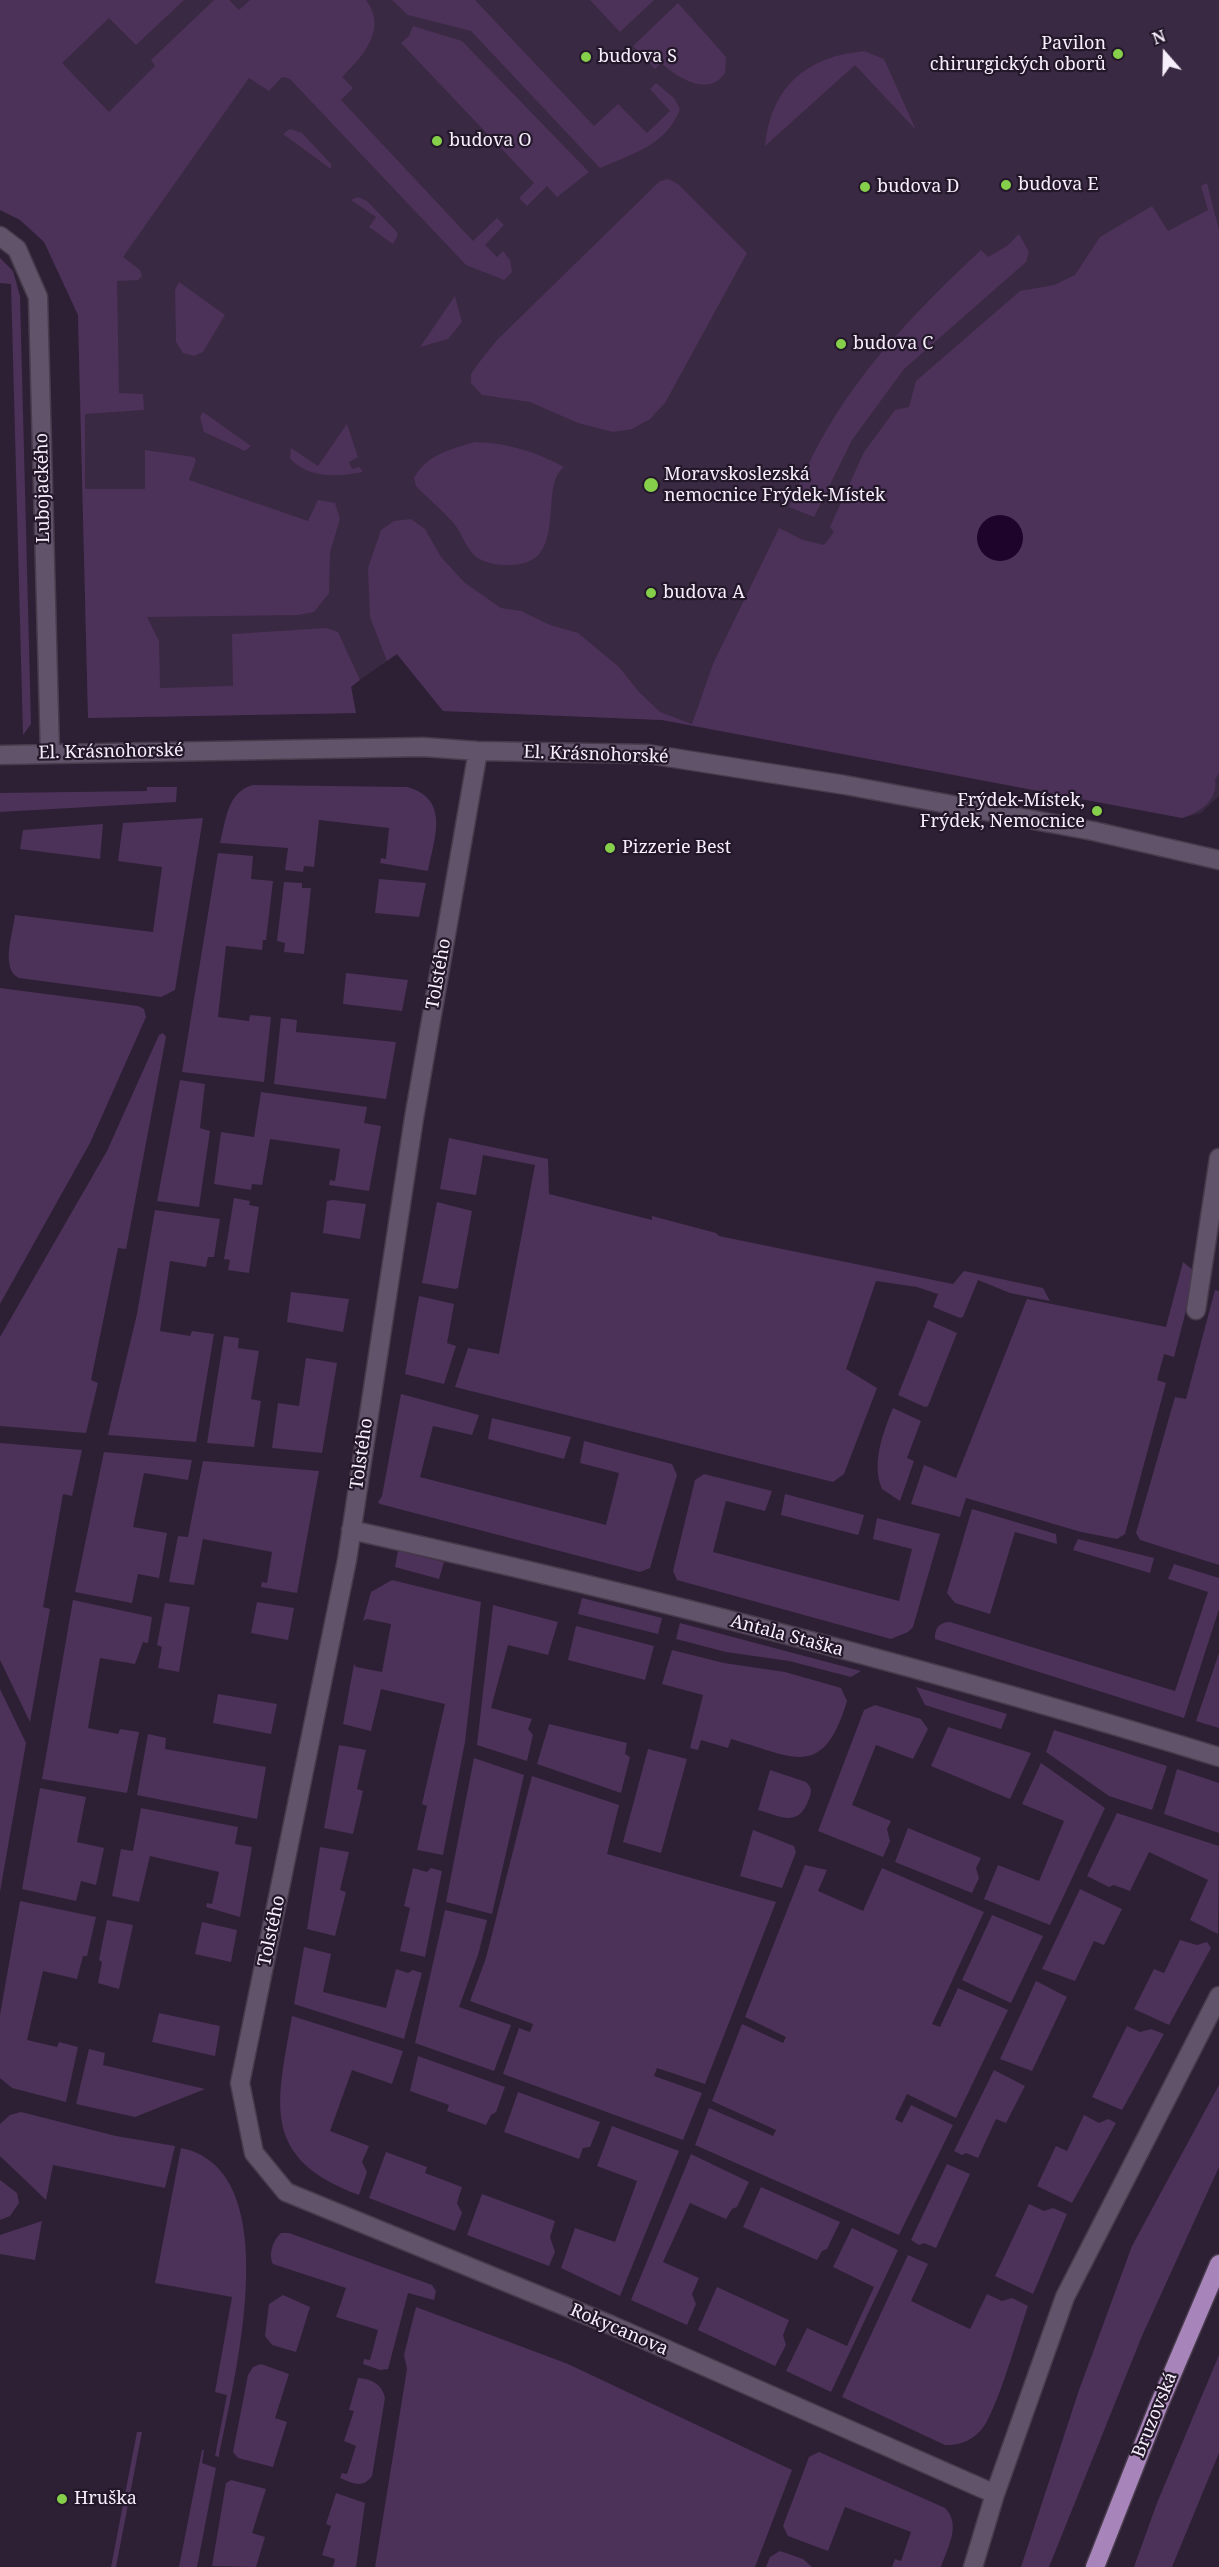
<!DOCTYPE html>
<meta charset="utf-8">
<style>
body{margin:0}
#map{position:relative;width:1219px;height:2567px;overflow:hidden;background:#2d2034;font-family:"Noto Serif",serif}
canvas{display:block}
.north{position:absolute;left:1135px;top:24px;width:60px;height:60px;-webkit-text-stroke:4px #23172a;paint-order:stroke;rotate:340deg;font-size:16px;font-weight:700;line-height:24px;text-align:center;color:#f7eefc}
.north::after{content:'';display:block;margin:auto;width:21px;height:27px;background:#f7eefc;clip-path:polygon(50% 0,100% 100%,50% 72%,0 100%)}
</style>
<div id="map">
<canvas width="1219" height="2567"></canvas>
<div class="north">N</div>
</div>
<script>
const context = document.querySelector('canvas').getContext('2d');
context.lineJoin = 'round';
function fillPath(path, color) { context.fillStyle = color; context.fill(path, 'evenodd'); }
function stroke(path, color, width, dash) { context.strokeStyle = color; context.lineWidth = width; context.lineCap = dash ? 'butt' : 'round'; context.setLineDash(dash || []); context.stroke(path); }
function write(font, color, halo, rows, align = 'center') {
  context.font = font + ' "Noto Serif",serif'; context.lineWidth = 4.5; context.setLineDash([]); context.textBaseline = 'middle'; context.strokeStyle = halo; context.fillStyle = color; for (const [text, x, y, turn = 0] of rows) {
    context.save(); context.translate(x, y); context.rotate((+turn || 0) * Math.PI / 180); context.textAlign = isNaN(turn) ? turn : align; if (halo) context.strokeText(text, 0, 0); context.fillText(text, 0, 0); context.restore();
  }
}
const built = new Path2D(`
 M0,0H1219V796L1201,813L1182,818L662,720L443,711L397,654L351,686L356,713L88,718L75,199Z`);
const green = new Path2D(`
 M0,0H184L136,45L109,18L62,63L109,112L155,66L151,60L214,0H229L239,10L250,0H366C388,29 363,56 342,77L353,88L341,100L473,241L497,218L504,225L485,245L497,257L503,251L510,260L512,272L504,280L466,265L290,79L282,77L269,91L249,78L123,257L140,270L142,276L138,280L117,281L119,393L143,394L144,410L85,414V489H145V450L194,457L196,460L189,480L308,521L318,500L335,503L340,519L330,552L329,593L314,612L299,615L147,617L159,641L160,688L233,686L232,634L326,628L338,632L360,680L351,687L356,713L88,718L78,315L44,242L20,220L0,210Z
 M392,0H475L594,126L618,104L647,133L670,111L650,89L656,83L674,98L680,109C667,145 632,154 600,168L471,31L408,15Z
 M590,0H654L620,32Z
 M678,3L726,57L725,73C708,98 677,77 661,63L655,69L633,46Z
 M413,26L462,41L589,172L557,197L547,186L527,206L519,198L534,183L401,43L409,36Z
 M864,51L884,59L916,130L855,65L765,146C771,86 806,57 864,51Z
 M290,129L302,133L331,164V169L283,134Z
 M668,179L678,184L747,253L665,403L650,419L632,429L613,432L578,423L530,402L482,395L471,383V374L477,365L497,340L660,181Z
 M1207,183L1219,230V773L1215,780C1219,801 1196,814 1182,818L662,720L443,711L397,654L387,661L370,617L368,568L381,530L394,521L411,519L425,529L441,557L465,583L501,608L521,611L550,625L578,633L619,667L639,692L660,712L692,724L713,664L779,528L803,540L824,545L834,532L830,527L864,452L895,410L909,407L916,381L1020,291L1054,285L1075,275L1100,237L1152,206L1168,231L1208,210L1201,186Z
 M358,197L367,201L396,231L398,235L393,244L369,227L376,217L351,200Z
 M1019,234L1029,252L1026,262L904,369L852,440L814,517L789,507C799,485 809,461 821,440C861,367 921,306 981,250L988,257L1007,246Z
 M0,258L13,271L20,296L31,724L23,735L11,284L0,283Z
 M179,282L225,315L203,352L194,356L183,353L176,342L175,290Z
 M455,296L462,322L448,339L420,347Z
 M203,412L251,446L245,451L204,432L200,417Z
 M347,424L358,457L349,462L352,469L359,467L363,472C339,477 307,479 290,458L291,448L318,466Z
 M475,442C508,443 534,451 564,467C537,487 571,565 510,565C496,565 486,564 475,556C466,548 462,534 455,525C443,510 428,499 416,486L414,478C426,455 451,449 475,442Z
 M253,785L407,787C451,799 434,839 428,871L380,863L381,858L386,859L389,828L319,820L314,867L304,866L303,872L285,870L288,848L220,843C226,820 227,792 253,785Z
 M147,787H177L176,802L0,812V793L147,791Z
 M203,818L175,990L161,997L19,978C0,969 13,933 15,915L153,932L162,867L118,861L123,823Z
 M103,824L100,859L20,849L23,830Z
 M218,853L253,856L251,879L273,881L266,940H263L262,950L226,946L218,1017L249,1021L250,1015L271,1017L264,1082L182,1072Z
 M379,879L426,883L419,917L375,913Z
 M284,882L302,883V888H311L304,954L284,952L285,943L277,941Z
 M346,973L408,980L402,1011L343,1004Z
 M0,988L138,1006L144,1009L146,1017L90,1143L0,1304Z
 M281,1018L297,1020L296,1032L396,1042L386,1099L274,1084Z
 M163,1033L166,1037L126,1249L118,1248L91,1380L98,1383L86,1433L0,1426V1337L107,1151L159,1035Z
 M180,1080L205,1084L200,1128L210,1131L199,1207L157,1201Z
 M261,1092L367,1107L364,1123L381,1126L369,1191L329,1185L330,1180L335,1181L340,1149L270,1139L262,1185L252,1184L251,1190L214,1184L221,1132L254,1137Z
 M449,1138L548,1159L549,1194L652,1220V1216L716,1233L719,1236L953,1284L964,1271L1043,1288L1050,1301L1010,1293L978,1280L963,1317L960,1318L933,1307L938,1294L917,1287L876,1281L846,1369L877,1388L844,1474L833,1482L455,1387L468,1348L499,1354L535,1165L483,1155L476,1195L440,1189Z
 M234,1198L250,1201L249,1205L259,1207L249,1273L228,1270L230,1260L224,1259Z
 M333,1200L366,1204L360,1239L323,1233L327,1201Z
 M437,1202L472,1211L458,1288L455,1289L422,1283Z
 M155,1210L220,1219L214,1257H208L206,1267L170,1261L160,1331L190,1336L192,1331L214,1334L196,1442L108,1435L137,1314Z
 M1183,1262L1193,1270L1195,1276L1174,1357L1164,1354L1157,1380L1166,1383L1125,1534L1117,1539L1081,1532L966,1498L960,1517L911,1504L924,1465L956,1478L1027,1299L1166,1327Z
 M1215,1290L1219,1291V1565L1140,1540L1136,1533L1175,1397L1186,1399Z
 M291,1292L349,1299L343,1332L287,1322Z
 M419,1296L454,1304L447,1343L456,1346L444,1384L405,1374Z
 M928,1320L957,1333L928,1406L925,1407L898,1395Z
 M224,1336L239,1338L238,1348L259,1351L251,1399L261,1401L254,1447L207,1443Z
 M306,1358L337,1363L322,1453L272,1448L278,1403L299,1406Z
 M401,1394L479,1415L472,1435L433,1426L420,1477L606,1525L619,1473L580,1463L584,1441L672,1464L677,1475L650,1568L640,1572L380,1504L378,1502L382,1496Z
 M893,1408L921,1421L907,1458L914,1461L900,1501L882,1489C871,1463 883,1433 893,1408Z
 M492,1418L571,1437L564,1459L488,1439Z
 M0,1443L82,1450L72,1496L63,1494L43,1607L50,1609L30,1722L0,1660Z
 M104,1452L192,1460L188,1480L144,1473L133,1527L167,1533L159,1578L138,1574L132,1603L75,1592Z
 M203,1461L319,1471L297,1593L261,1587L262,1582L267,1583L272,1552L203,1539L194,1585L169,1582L178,1536L188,1537Z
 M704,1474L772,1491L765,1511L726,1501L713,1552L899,1601L912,1549L873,1539L877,1518L940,1534L913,1627L908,1632L891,1639L677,1580L673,1571L695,1480Z
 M785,1494L864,1515L859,1533L858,1535L781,1515Z
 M972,1509L1056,1534L1057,1544L1015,1532L990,1614L955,1603L947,1593Z
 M1078,1539L1154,1558L1150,1573L1073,1550Z
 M398,1551L444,1562L439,1579L395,1567Z
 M1174,1564L1219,1578V1609L1184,1718L935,1639C934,1629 939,1622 950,1622L1175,1691L1208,1592L1168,1579Z
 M392,1580L481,1602L465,1742L443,1855L417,1850L427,1806L422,1804L445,1704L381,1689L371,1731L343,1724L354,1664L356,1667L382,1672L391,1624L367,1619L363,1621L371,1592Z
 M582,1598L662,1618L658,1634L578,1614Z
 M73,1600L152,1617L148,1643L143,1642L135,1664L100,1658L88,1728L118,1734L120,1729L139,1732L127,1793L42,1779Z
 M257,1602L294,1608L288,1640L251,1633Z
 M165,1603L190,1607L179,1672L158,1668L162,1647L157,1645Z
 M493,1605L558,1622L548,1655L508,1645L491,1708L532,1719L528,1729L533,1735L527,1761L477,1745Z
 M680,1623L861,1671L851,1677L789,1661L726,1652L676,1639Z
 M576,1626L654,1646L645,1680L568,1660Z
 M672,1650L724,1663L785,1672L841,1688L847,1701C823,1781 794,1757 731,1739L728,1748L701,1740L698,1750L690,1748L703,1695L662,1684Z
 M1219,1653V1728L1196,1721Z
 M916,1687L1007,1714L1001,1729L925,1705Z
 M0,1689L26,1743L0,1892Z
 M218,1694L277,1704L271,1734L213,1723Z
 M875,1705L921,1719L928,1729L913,1759L876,1745L852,1805L891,1821L887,1829L890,1841L883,1857L818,1831L864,1710Z
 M549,1724L627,1743L625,1754L630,1757L621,1793L537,1764Z
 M948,1727L1031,1753L1010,1799L931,1766Z
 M1054,1730L1167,1766L1152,1810L1109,1796L1046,1752Z
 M148,1734L166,1738L165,1749L266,1767L257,1819L137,1795Z
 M339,1745L366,1750L357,1789L363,1791L353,1834L324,1828Z
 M648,1749L687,1759L661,1853L623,1842Z
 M474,1758L524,1775L492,1914L446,1902Z
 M1041,1763L1105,1808L1050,1925L984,1899L998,1865L1039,1881L1064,1821L1022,1804Z
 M1177,1769L1219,1783V1833L1164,1814Z
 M770,1770L806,1782C812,1788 812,1791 809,1799C798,1828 783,1817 758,1810Z
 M532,1776L619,1805L607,1854L776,1902L705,2084L657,2068L654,2076L702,2093L683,2140L503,2074L519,2028L530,2032L533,2024L470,2001L486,1958Z
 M40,1788L86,1797L77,1842L104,1848L96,1885L81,1881L76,1901L22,1889Z
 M141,1808L238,1827L235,1844L252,1847L240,1917L206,1907L207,1903L212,1904L219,1872L150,1856L139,1902L112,1896L121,1849L133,1851Z
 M1117,1813L1219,1846L1218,1934L1190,1920L1208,1880L1149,1852L1130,1891L1114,1885L1109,1887L1087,1876Z
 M908,1828L981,1858L976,1868L979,1878L972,1893L895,1862Z
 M753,1830L794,1846L796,1852L782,1888L740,1876Z
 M320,1847L349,1852L340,1890L346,1892L335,1936L307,1929Z
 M805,1865L827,1870L818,1891L863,1911L882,1868L984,1912L932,2024L940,2027L958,1988L1008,2010L956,2118L907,2094L895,2119L902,2123L911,2105L953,2125L899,2235L695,2145L709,2108L773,2136L776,2130L712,2101L742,2024L783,2043L786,2037L745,2017Z
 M413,1868L427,1872L431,1868L442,1871L425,1957L400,1951L410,1908L404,1906Z
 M1080,1889L1122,1909L1104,1945L1094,1941L1075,1981L1042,1969Z
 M20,1901L96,1917L87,1956H83L77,1979L43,1971L27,2040L57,2047L59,2042L78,2047L66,2102L12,2088L0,2078V2015Z
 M445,1910L487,1920L478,1955L459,2007L511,2025L494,2071L415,2043Z
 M992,1915L1043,1936L1011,2003L962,1980Z
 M107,1920L133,1925L119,1989L98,1983L102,1962L99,1960Z
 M202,1922L237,1930L231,1962L195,1954Z
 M1180,1940L1197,1945L1207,1942L1211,1948L1169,2025L1134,2009L1154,1969L1164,1973Z
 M304,1947L331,1954L323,1992L386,2008L396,1969L408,1973L413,1970L422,1973L404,2039L294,2004Z
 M1036,1981L1067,1997L1032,2071L1000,2059Z
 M159,2013L220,2026L215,2056L152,2042Z
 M292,2016L403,2051L392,2084L352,2070L330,2131L369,2146L362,2162L367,2172L359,2195C259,2158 277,2103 292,2016Z
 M1127,2026L1140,2032L1151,2029L1164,2034L1122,2110L1092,2097Z
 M89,2049L105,2053L103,2065L205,2089L135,2117L76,2104Z
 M418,2056L505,2087L496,2112L491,2115L486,2125L447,2111L449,2105L410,2091Z
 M994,2070L1025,2086L1006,2123L996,2119L978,2158L966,2153L962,2155L954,2151Z
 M1219,2085V2167L1142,2336L1049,2567H1021L1078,2393L1132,2246Z
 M518,2092L600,2122L590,2147L583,2148L579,2159L504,2132Z
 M21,2112L116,2136L175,2146L165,2188L53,2165L46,2200L0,2156V2124L10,2115Z
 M1084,2115L1099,2123L1108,2119L1116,2123L1072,2203L1037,2186L1056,2146L1067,2151Z
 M612,2126L679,2151L620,2296L561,2268L575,2228L615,2242L637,2181L597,2166Z
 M181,2148C290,2170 233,2384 219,2457L215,2456L227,2395L215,2392L232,2297L155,2283Z
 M386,2152L427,2167L425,2173L462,2187L457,2203L462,2213L455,2231L369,2198Z
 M691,2154L749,2182L737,2207L732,2209L726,2219L690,2203L663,2262L699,2278L692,2294L696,2304L687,2325L631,2300Z
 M947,2164L970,2174L936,2248L924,2243L919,2245L911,2240Z
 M0,2180L17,2193L19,2203L10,2216L0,2220Z
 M761,2187L840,2222L827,2249L822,2251L817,2260L743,2227Z
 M482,2194L555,2221L550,2237L555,2252L549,2266L467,2235Z
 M1029,2204L1044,2211L1053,2208L1067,2214L1033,2294L995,2276Z
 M42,2221L35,2260L0,2254V2235Z
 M852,2228L898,2250L831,2392L786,2371L807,2328L847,2346L874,2287L833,2267Z
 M281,2233H289L432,2285L436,2291L434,2300L408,2293L388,2369L380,2370L363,2364L364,2359L370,2360L378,2330L336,2317L346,2288L273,2264C268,2255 273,2240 281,2233Z
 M908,2255L928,2264L911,2301L970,2329L987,2294L1002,2301L1012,2298L1028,2306C1019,2332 997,2411 982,2429C973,2440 959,2446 945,2445L842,2397Z
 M717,2287L789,2320L783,2335L786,2345L775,2366L698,2330Z
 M283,2295L310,2307L296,2352L272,2345L265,2336L269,2304Z
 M416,2307L568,2364L792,2470L755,2567H375L407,2369L404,2355Z
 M1219,2355V2453L1172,2567H1134L1157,2503Z
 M261,2364L289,2374L275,2418L287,2422L273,2467L238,2458L233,2452L248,2375L253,2367Z
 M358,2378C372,2379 382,2384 385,2398L372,2476C362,2490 351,2482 340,2478L342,2473L347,2474L356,2446L344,2441L354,2411L349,2410Z
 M137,2432H142L116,2567H111Z
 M202,2450H204L202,2463L216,2468L197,2567H179Z
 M819,2452L945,2508C962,2525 947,2548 941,2567H892L895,2559L901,2561L911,2532L845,2507L828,2551L788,2536L783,2526L809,2457Z
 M231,2480L266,2489L252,2533L265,2537L256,2567L212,2566L226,2483Z
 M336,2493L365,2503L356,2567H333L335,2559L322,2555L331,2526L326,2524Z
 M780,2551L803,2559L812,2567H766L770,2557Z`);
const water = new Path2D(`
 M977 538a23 23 0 1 1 46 0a23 23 0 1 1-46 0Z`);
const minor = new Path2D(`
 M0,236L17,249L38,297L50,754
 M478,751L414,1118L347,1560L240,2083L254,2153L286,2192L611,2325L995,2494
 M0,755L423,747L478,751L648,754L845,785L1093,831L1219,860
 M1196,1310L1219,1158
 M351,1530C643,1595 934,1669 1219,1757
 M973,2567L995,2494L1065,2297L1219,1996`);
const major = new Path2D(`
 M1095,2567L1158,2407L1219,2264`);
const markers = [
 [1118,54,6,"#86cf4b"],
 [586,57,6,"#86cf4b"],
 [437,141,6,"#86cf4b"],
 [1006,185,6,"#86cf4b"],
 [865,187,6,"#86cf4b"],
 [841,344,6,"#86cf4b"],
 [651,485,8,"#86cf4b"],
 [651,593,6,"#86cf4b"],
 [1097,811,6,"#86cf4b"],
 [610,848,6,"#86cf4b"],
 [62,2499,6,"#86cf4b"]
];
const poiNames = [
 ["Pavilon",1106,44,"right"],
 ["chirurgických oborů",1106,65,"right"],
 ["budova S",598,57],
 ["budova O",449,141],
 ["budova E",1018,185],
 ["budova D",877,187],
 ["budova C",853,344],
 ["Moravskoslezská",664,475],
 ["nemocnice Frýdek-Místek",664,496],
 ["budova A",663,593],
 ["Frýdek-Místek,",1085,801,"right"],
 ["Frýdek, Nemocnice",1085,822,"right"],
 ["Pizzerie Best",622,848],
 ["Hruška",74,2499]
];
const streetNames = [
 ["Lubojackého",43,488,-91],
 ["El. Krásnohorské",111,752,-1],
 ["El. Krásnohorské",596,755,2],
 ["Tolstého",439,974,-80],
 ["Tolstého",362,1454,-82],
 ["Antala Staška",787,1636,15],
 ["Tolstého",272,1931,-78],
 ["Rokycanova",619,2330,23],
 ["Bruzovská",1155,2415,-68]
];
fillPath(built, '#3a2942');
fillPath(green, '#4c3159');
fillPath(water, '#1e032a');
stroke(minor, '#473b4c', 21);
stroke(major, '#473b4c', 21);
stroke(minor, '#615369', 18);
stroke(major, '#a784b9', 18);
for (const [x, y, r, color] of markers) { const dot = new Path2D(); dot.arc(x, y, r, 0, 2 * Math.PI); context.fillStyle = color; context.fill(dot); stroke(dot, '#23172a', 2); }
write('18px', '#f7eefc', '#23172a', poiNames, 'left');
write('18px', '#f7eefc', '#23172a', streetNames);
</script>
